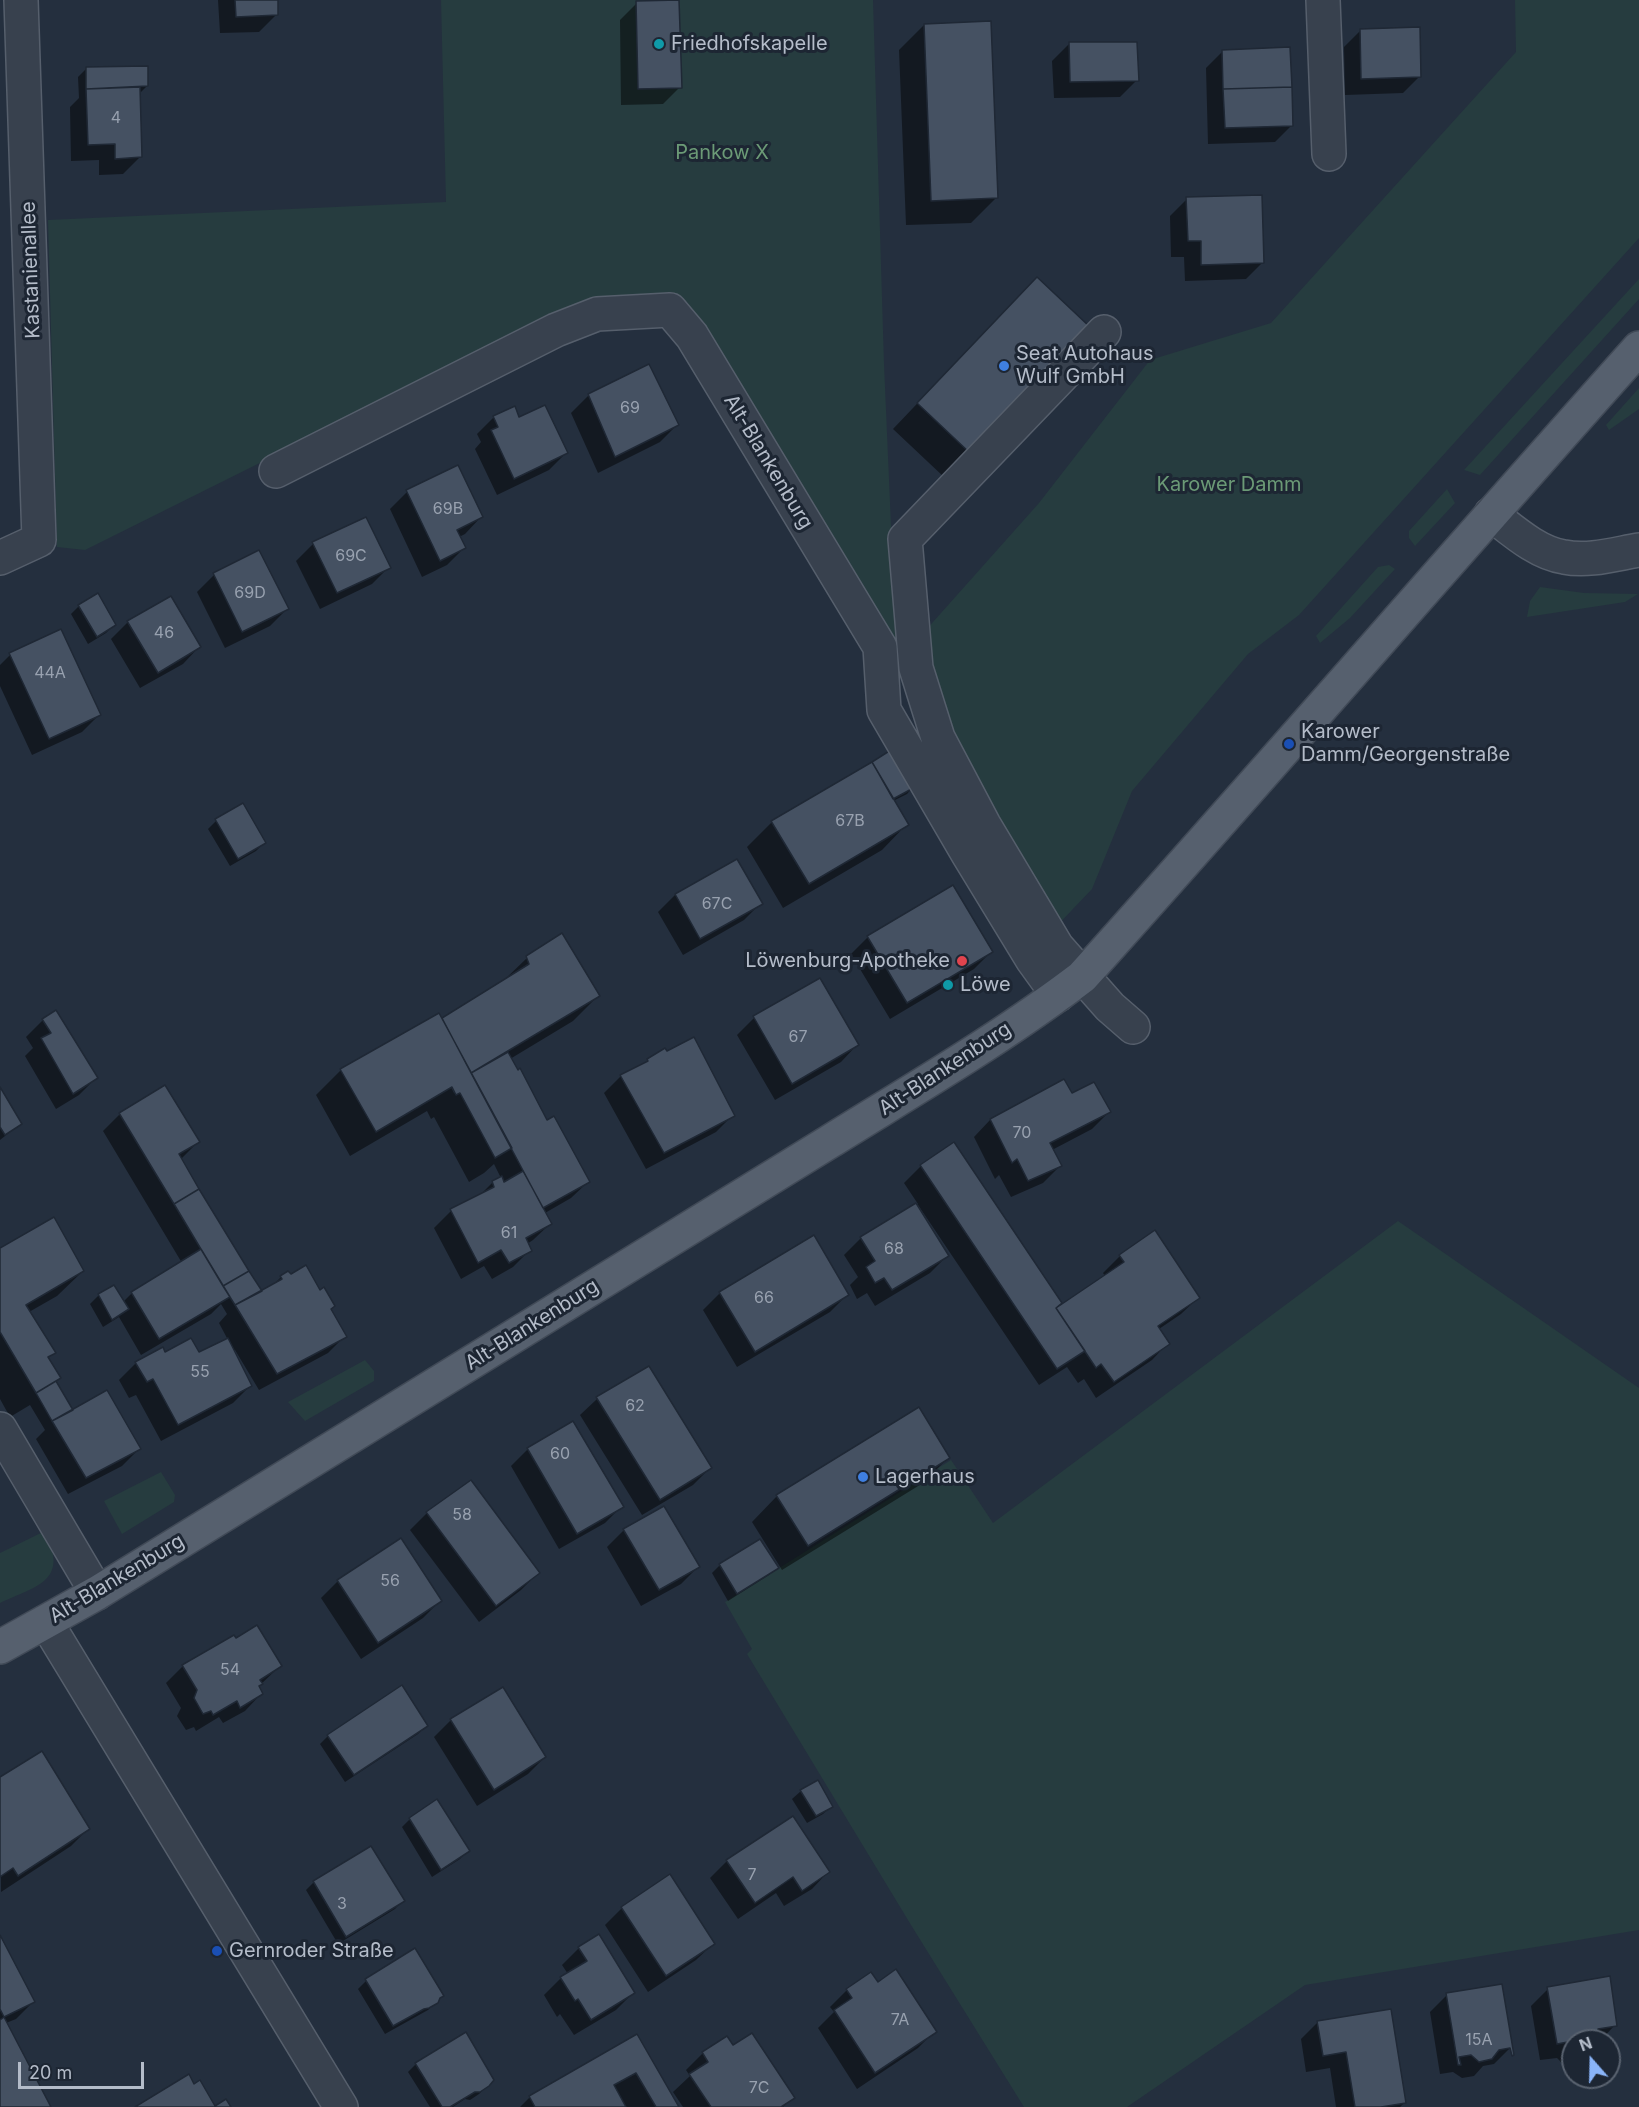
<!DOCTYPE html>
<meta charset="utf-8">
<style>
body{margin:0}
#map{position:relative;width:1639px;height:2107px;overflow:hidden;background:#242f3e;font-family:Inter,sans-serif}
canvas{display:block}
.north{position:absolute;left:1561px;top:2029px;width:60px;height:60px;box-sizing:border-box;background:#1d2633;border:2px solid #59626f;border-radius:50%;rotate:340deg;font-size:16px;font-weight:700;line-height:24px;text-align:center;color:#b4bcc9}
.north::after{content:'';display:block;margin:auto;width:21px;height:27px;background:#8ab4f8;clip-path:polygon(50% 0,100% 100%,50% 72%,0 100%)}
.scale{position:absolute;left:18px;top:2062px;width:126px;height:27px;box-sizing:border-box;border:3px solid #b4bcc9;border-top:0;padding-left:8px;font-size:18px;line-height:21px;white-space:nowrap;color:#b4bcc9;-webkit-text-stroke:4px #1d2633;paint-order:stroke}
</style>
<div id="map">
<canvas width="1639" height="2107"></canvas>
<div class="north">N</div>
<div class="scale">20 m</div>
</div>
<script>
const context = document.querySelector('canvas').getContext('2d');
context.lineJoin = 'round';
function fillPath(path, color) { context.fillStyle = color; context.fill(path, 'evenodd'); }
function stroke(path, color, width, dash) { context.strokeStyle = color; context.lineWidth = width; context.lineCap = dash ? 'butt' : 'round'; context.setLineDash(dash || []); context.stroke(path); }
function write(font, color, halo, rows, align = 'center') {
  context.font = font + ' Inter,sans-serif'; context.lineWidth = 6; context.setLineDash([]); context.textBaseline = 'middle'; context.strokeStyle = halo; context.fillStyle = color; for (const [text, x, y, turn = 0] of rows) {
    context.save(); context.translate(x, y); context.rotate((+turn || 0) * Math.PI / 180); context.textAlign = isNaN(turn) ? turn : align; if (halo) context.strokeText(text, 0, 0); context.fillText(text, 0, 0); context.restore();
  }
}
const green = new Path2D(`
 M441,0H873L884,364L896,641L687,302H655L545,321L85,550L57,547L48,220L446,202Z
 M1515,0H1639V238L1299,615L1248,654L1132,791L1092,889L1052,931L918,711L917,640L1039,503L1150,360L1271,323L1516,52Z
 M1639,279V299L1480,475L1464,470Z
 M1639,388V409L1609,430L1606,425Z
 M1447,489L1455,503L1415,546L1409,538V531Z
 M1389,565L1395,569L1350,618L1320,643L1316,636L1378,567Z
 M1540,587L1584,593L1638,594L1625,602L1527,617L1530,601Z
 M1398,1221L1639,1388V1930L1305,1985L1127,2107H1024L911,1925L747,1654L752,1649L725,1602L951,1460L993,1523Z
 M365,1360L374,1371V1381L305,1421L288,1402Z
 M161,1472L175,1495L174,1502L122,1534L104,1501Z
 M45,1531C69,1581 39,1585 0,1603V1553Z`);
const shadow = new Path2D(`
 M218,0H276V15L259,32L220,33Z
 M637,3L680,87L663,104L621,105L620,20Z
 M924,25L997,197L971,223L906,225L899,50Z
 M1361,30L1420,76L1403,93L1345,95L1344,47Z
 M1069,44L1137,80L1120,97L1054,98L1052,61Z
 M1223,51L1292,125L1275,142L1208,144L1206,68Z
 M86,69L147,86L139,94L140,157L123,174L99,175V160L71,161L70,107L79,98L78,77Z
 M1187,199L1263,262L1246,279L1185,281L1184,257H1171L1170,216Z
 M1012,304L1089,328L945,478L893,429Z
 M649,366L677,425L660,442L598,473L571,413L588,396Z
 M494,417L519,419L566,453L549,470L497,495L475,449L481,442L477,434Z
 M457,467L481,517L465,534L459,537L464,548L447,565L422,577L390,509L407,492Z
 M313,544L389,567L372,584L320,609L296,561Z
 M259,552L287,609L270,626L225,648L197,592L214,575Z
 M79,606L114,625L106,633L88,644L71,614Z
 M128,622L199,647L183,664L140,688L111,639Z
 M10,655L99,715L82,732L32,755L0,686V665Z
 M915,785L907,794L893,801L907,824L882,850L783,908L747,847L772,822Z
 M216,821L264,843L256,851L230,866L208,829Z
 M737,861L761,903L744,920L683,955L658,912L675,895Z
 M868,937L991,952L974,969L890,1019L851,954Z
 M527,958L598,996L573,1021L510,1059L546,1122L588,1182L571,1198L545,1213L550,1224L533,1240L527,1244L530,1250L513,1267L492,1279L484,1266L461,1279L434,1228L451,1211L478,1197L493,1182L501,1178L494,1164L484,1173L469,1182L434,1117L431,1119L427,1111L350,1156L316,1095L341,1070L441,1020L501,983ZM448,1081L456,1091L454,1093Z
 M820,980L857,1045L841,1062L775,1100L737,1035L754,1018Z
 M56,1012L96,1078L79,1095L56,1109L25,1056L33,1048L26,1037L43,1020Z
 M648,1060L733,1115L716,1132L646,1169L604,1093L621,1076L641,1066Z
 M1064,1081L1072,1095L1109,1112L1092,1129L1052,1150L1060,1166L1043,1183L1011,1197L999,1175L995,1179L974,1137L990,1120Z
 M165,1087L198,1142L180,1160L261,1292L272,1286L281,1277L329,1309L345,1336L328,1353L259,1390L235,1350L233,1351L250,1386L233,1403L161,1441L136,1395L129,1398L119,1380L136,1363L165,1354H198L228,1340L219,1323L227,1314L221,1304L211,1314L141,1355L119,1317L103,1327L90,1304L98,1296L113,1287L123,1302L132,1293L182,1263L103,1131L120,1114Z
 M0,1089L20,1124L0,1140Z
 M954,1144L1062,1305L1105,1276L1103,1273L1120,1256L1198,1298L1181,1314L1159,1329L1168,1343L1152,1360L1096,1398L1084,1379L1078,1383L1067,1367L1039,1385L918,1205L916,1206L947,1256L930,1273L875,1306L867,1293L857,1299L850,1285L858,1277L844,1255L861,1238L918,1204L904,1183L921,1166Z
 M0,1250L83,1271L57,1296L29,1312L54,1353L47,1359L59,1378L55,1382L72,1411L139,1449L122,1466L68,1494L36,1439L45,1430L30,1405L10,1417L0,1399Z
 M720,1293L847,1295L830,1312L737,1367L703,1310Z
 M597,1399L710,1468L693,1485L642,1515L580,1415Z
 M573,1423L622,1506L605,1523L559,1549L511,1466L528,1449Z
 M948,1458L923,1483L782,1570L752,1522L777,1496Z
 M427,1513L538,1573L521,1590L479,1622L410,1530Z
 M624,1530L698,1567L681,1584L641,1606L607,1547Z
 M720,1565L777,1567L769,1575L728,1601L712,1573Z
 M338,1581L440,1601L423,1618L361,1659L321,1598Z
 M183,1666H280L258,1687L261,1694L245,1711L223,1723L219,1717L196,1731L194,1727L186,1730L177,1716L181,1708L166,1683Z
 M451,1720L545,1757L528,1774L477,1806L434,1737Z
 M426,1726L418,1734L345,1782L320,1744L328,1736Z
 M0,1779L88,1829L71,1846L1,1892Z
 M817,1782L832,1806L823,1814L807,1823L792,1799L801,1791Z
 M410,1819L468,1850L460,1859L432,1877L402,1827Z
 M727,1861L828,1872L812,1889L784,1906L776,1893L738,1919L710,1878Z
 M314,1882L403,1900L395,1909L338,1944L306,1890Z
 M622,1908L713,1944L696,1960L648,1992L605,1925Z
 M0,1938L33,2002L16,2019L6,2023L49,2107H0Z
 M579,1948L633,1993L616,2010L574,2035L560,2014L557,2017L544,1995L561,1978L568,1974L562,1965Z
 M415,1950L438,2000L428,2010L385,2034L358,1989L366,1981Z
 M877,1984L935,2031L918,2048L857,2089L818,2028L834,2012L830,2007L847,1990Z
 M1548,1989L1615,2025L1600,2041H1573V2064L1565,2066L1557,2058L1540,2060L1531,2006Z
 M1447,1995L1511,2047L1494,2064L1483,2066L1474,2076L1462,2078L1453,2072L1440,2074L1430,2012Z
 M1318,2022L1405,2102L1400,2107H1336L1330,2068L1306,2072L1301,2039Z
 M636,2036L677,2107H520L530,2097Z
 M733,2047L793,2097L783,2107H683L673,2092L690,2076L686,2070L703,2053Z
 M416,2064L488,2085L479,2094L470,2100L465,2099L453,2107H430L408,2072Z`);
const building = new Path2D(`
 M235,0H278V15L236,17Z
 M679,0L682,88L638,89L636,1Z
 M991,21L998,198L931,201L924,24Z
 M1420,27L1421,77L1361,79L1360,29Z
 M1069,42H1137L1139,81L1070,82Z
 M1290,47L1292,87L1223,89L1222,50Z
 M148,66V86L86,89V67Z
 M140,87L142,157L115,159V144L88,145L86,89Z
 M1292,87L1293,126L1225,128L1223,89Z
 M1262,195L1264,263L1201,265V241H1188L1186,197Z
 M1037,277L1091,328L971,454L917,403Z
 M649,364L679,425L615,457L588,394Z
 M545,405L568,453L514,479L491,430L498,427L493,416L515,406L519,417Z
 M458,465L483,517L457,530L466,548L440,561L406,490Z
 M366,517L391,568L337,593L312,542Z
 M259,550L289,609L242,632L213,573Z
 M98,593L116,625L97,637L78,605Z
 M171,596L201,647L158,673L127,621Z
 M61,629L101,715L49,739L9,653Z
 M894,748L917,786L893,799L872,762Z
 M872,762L909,825L809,884L771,821Z
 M243,803L266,843L238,859L215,819Z
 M737,859L763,904L700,939L675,894Z
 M953,885L993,952L907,1003L867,936Z
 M562,933L600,996L471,1073L442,1018L529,964L526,956Z
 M820,978L859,1045L792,1084L753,1016Z
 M56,1010L98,1078L73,1094L41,1038L51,1033L42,1019Z
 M439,1013L512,1148L495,1158L460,1093L456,1095L452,1087L376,1132L340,1069Z
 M694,1037L735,1116L664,1153L620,1075L648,1061L647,1059L665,1048L667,1051Z
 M508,1052L518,1070L520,1068L547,1120L554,1116L590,1182L543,1208L471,1073Z
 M1064,1079L1072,1093L1094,1082L1111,1112L1050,1143L1062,1166L1028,1181L1017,1159L1012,1163L990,1119Z
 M165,1085L200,1142L179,1154L199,1189L174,1204L119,1113Z
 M0,1087L22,1124L5,1135L0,1127Z
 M954,1142L1062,1303L1056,1308L1085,1351L1057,1369L920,1165Z
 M523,1171L552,1224L526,1238L532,1251L509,1263L501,1250L478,1263L450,1209L494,1187L492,1181L502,1176L504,1182Z
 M199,1189L249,1271L223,1286L174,1204Z
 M916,1203L949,1256L892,1290L884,1278L875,1283L866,1267L875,1261L860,1237Z
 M54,1217L84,1271L26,1305L56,1353L48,1357L61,1378L36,1393L0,1332V1248Z
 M1155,1230L1200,1298L1158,1326L1170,1344L1114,1382L1101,1364L1096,1368L1056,1308L1124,1262L1119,1255Z
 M814,1235L849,1295L755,1352L719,1292Z
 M201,1249L230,1297L159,1339L131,1292Z
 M306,1265L320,1290L324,1287L335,1306L331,1309L347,1337L277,1374L235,1305L282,1279L280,1276L288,1271L291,1274Z
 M249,1271L262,1291L235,1305L223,1286Z
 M114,1285L129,1309L112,1320L98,1294Z
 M191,1338L199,1352L228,1338L252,1386L178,1425L153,1379L147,1382L135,1362L163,1347L165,1352Z
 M649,1366L712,1468L660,1500L596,1397Z
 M56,1381L73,1410L52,1421L36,1393Z
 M107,1390L141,1449L86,1478L52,1421Z
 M919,1407L950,1458L808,1546L776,1495Z
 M573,1421L624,1507L577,1534L527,1448Z
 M471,1480L540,1573L496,1606L426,1512Z
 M664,1506L700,1567L659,1590L623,1529Z
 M401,1538L442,1601L378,1643L337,1580Z
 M760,1539L779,1568L737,1594L719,1564Z
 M257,1625L282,1666L260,1680L263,1684L259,1686L263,1694L240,1708L237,1701L213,1715L211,1711L203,1714L194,1698L197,1690L182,1665L234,1635L236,1638Z
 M402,1685L428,1726L354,1775L327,1735Z
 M503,1687L546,1757L494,1790L450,1719Z
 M42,1751L90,1829L18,1876L13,1868L0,1877V1777Z
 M818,1780L833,1807L816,1816L800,1790Z
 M437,1799L470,1851L441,1870L409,1818Z
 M793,1816L830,1872L802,1891L793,1877L755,1903L726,1860Z
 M371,1846L405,1901L346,1937L313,1881Z
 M670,1874L715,1944L666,1976L621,1907Z
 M599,1934L635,1993L591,2020L578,1999L575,2001L560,1977L587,1961L578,1947Z
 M0,1935L35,2002L4,2017L0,2009Z
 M415,1948L444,1996L440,1998L438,2003L429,2008L424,2009L393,2026L365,1979Z
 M896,1969L937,2032L875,2073L834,2010L852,1998L846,1989L871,1972L878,1982Z
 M1610,1976L1617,2026L1598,2029L1599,2041H1573L1557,2044L1547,1987Z
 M1502,1984L1514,2055L1512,2056L1510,2048L1499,2050L1492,2059L1479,2062L1471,2055L1459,2057L1461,2065H1458L1446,1993Z
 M1391,2009L1406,2103L1381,2107H1355L1346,2052L1323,2056L1317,2021Z
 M4,2017L51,2107H0V2020Z
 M466,2032L494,2080L489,2086L480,2092H475L450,2107H442L415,2063Z
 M752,2033L795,2098L781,2107H711L689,2074L708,2062L702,2052L727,2036L733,2045Z
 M637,2034L679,2107H656L636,2073L614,2085L626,2107H535L529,2096Z
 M189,2074L194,2084L200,2080L215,2106L226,2099L231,2107H135Z`);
const minor = new Path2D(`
 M1323,0L1329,154
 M1104,332L905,539L916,668L938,738L984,825L1057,947L1110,1007L1133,1027
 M276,471L556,330L597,314L670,310L692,336L880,647L884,710L968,854L1032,959L1058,995
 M1491,514C1512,530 1537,553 1564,557C1589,562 1615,554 1639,550
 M0,558L39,540L21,0
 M0,1429L97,1593
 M46,1622L341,2107`);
const major = new Path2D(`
 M0,1647L97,1593L829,1142C914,1089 1002,1038 1082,977C1269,769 1452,557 1639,348`);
const markers = [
 [659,44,6,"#0f9aa8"],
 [1004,366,6,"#3f7fe0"],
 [1289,744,6,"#1a4fb4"],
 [962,961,6,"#e0444e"],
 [948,985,6,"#0f9aa8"],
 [863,1477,6,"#3f7fe0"],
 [217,1951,6,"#1a4fb4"]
];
const numberNames = [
 ["4",116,118],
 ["69",630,408],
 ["69B",448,509],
 ["69C",351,556],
 ["69D",250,593],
 ["46",164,633],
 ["44A",50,673],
 ["67B",850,821],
 ["67C",717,904],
 ["67",798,1037],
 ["70",1022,1133],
 ["61",509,1233],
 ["68",894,1249],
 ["66",764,1298],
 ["55",200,1372],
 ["62",635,1406],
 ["60",560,1454],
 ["58",462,1515],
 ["56",390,1581],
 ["54",230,1670],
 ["7",752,1875],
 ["3",342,1904],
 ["7A",900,2020],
 ["15A",1479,2040],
 ["7C",759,2088]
];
const poiNames = [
 ["Friedhofskapelle",671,44],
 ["Seat Autohaus",1016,354],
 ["Wulf GmbH",1016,377],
 ["Karower",1301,732],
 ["Damm/Georgenstraße",1301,755],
 ["Löwenburg-Apotheke",950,961,"right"],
 ["Löwe",960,985],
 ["Lagerhaus",875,1477],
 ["Gernroder Straße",229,1951]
];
const parkNames = [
 ["Pankow X",722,153],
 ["Karower Damm",1229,485]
];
const streetNames = [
 ["Kastanienallee",31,270,-92],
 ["Alt-Blankenburg",768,462,59],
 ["Alt-Blankenburg",945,1069,-33],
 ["Alt-Blankenburg",532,1325,-32],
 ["Alt-Blankenburg",117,1579,-31]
];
fillPath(green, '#263c3f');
fillPath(shadow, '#0007');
fillPath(building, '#455162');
stroke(building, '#1f2835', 1.5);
stroke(minor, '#565f6c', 36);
stroke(major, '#414a57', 36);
stroke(minor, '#38414e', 33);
stroke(major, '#56606e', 33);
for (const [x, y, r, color] of markers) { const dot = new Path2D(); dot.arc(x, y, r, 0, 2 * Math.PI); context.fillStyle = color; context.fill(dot); stroke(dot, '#1d2633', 2); }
write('16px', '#98a1af', null, numberNames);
write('20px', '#b4bcc9', '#1d2633', poiNames, 'left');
write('20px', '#6b9a76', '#1d2633', parkNames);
write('20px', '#b4bcc9', '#1d2633', streetNames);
</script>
